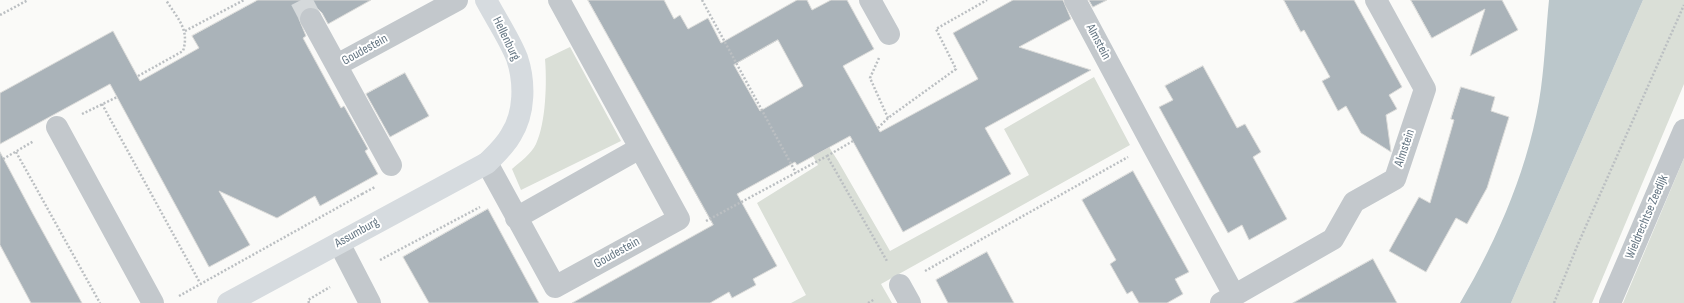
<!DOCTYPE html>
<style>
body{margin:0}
canvas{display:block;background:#fafaf8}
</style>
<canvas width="1684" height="303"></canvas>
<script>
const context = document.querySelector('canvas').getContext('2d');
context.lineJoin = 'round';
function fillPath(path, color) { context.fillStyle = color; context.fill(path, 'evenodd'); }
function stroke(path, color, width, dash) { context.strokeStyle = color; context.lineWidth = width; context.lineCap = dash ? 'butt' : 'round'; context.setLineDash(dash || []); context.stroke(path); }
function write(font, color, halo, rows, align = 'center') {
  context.font = font + ' "Sofia Sans Condensed",sans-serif'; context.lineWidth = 4; context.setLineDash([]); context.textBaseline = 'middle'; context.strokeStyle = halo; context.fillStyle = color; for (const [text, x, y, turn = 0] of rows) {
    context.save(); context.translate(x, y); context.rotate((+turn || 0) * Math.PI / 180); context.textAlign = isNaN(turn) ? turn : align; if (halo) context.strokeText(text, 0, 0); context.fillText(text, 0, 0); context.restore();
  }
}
const green = new Path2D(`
 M1643,0H1684V84L1592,303H1511Z
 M570,47L621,141L521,190L512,169C520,162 531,154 536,144C546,123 547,82 545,59Z
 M1094,77L1130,145L881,284L892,303H791L806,295L757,203L818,165L804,140L820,133L838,161L890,251L1029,175L1004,129Z
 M1684,158V303H1623Z`);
const water = new Path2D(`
 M1549,0H1643L1511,303H1460C1498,239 1531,162 1541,88C1545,59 1546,29 1549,0Z`);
const building = new Path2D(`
 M258,0H371L328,24L322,13L318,9L312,7L305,8L301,12L299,19L306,36L303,38L341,108L344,106L368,149L365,151L378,174L320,206L315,196L277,218L219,191L250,245L209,267L110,84L0,144V93L113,31L140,81L199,48L192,36Z
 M588,0H664L674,19L680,15L688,29L708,18L721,43L797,0H807L812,10L831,0H847L874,49L843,66L880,132L978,79L953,33L1013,0H1063L1071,19L1019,47L1091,70L985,128L1011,174L903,232L850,136L797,165L795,162L737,194L777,266L753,279L756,285L732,298L729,292L710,303H572L713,225ZM778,40L803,86L760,111L734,65Z
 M1089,0H1107L1093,7Z
 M1284,0H1354L1402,87L1389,95L1397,109L1386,115L1391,152L1361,133L1346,106L1338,111L1322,81L1330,77L1304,30L1301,32Z
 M1411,0H1502L1518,30L1470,56L1485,9L1432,38Z
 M1203,66L1237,128L1245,124L1261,152L1253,157L1287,219L1249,240L1242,225L1228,233L1159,107L1173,100L1165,86Z
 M405,73L429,116L390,137L366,94Z
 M1461,87L1495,97L1491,111L1509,117L1487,188L1467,224L1456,218L1426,272L1389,251L1419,197L1430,203L1454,120L1451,119Z
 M0,152L33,214L82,303H31L0,245Z
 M1133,171L1189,272L1175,279L1183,294L1167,303H1139L1132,291L1127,294L1110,264L1116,260L1082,200Z
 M488,209L539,303H429L403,257Z
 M987,252L1014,303H948L936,280Z
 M1373,259L1397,303H1293Z`);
const streetTunnel = new Path2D(`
 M301,0L311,19`);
const path = new Path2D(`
 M702,0L796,173
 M0,15L28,0
 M185,31L244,0
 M879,58L870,78L888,118
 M138,76L183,51C190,29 177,18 166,0
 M102,104L200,283
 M82,114L117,97
 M878,128L888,118L956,69L936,29L987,0
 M16,152L100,303
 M827,156L853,141
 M3,159L34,141
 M362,194L375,187
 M706,221L827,156L887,261
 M380,260L480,207
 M925,271L1128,157
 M179,296L362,194
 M309,303L308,300L330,287
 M868,303L875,299
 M1554,303L1578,244L1684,5`);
const street = new Path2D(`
 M870,0L889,34
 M1075,0L1152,144L1234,295
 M311,19L391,165
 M337,65L457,0
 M57,127L153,303
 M487,163L555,287L679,219L559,0
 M516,218L640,148
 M339,243L370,303
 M900,285L910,303
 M1221,303L1333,239L1354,202L1395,179L1425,89L1376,0
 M1610,303L1684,130`);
const secondary = new Path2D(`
 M228,303L487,163C496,154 505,146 511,135C525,113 525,82 517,58C509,38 496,19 486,0`);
const streetNames = [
 ["Hellenburg",506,39,64],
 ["Almstein",1098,42,62],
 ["Goudestein",365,50,-29],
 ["Almstein",1405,148,-71],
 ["Wieldrechtse Zeedijk",1647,217,-67],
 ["Assumburg",357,233,-29],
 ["Goudestein",617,253,-29]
];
fillPath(green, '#dadfd7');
fillPath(water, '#bbc7cb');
fillPath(building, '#aab3b9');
stroke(building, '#dcdcda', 1);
stroke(streetTunnel, '#d5d9db', 22, [22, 11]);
stroke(path, '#bbbfc2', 2.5, [2, 2]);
stroke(street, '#c3c8cc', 22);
stroke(secondary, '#d6dbdf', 22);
write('13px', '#657683', '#fff', streetNames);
</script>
